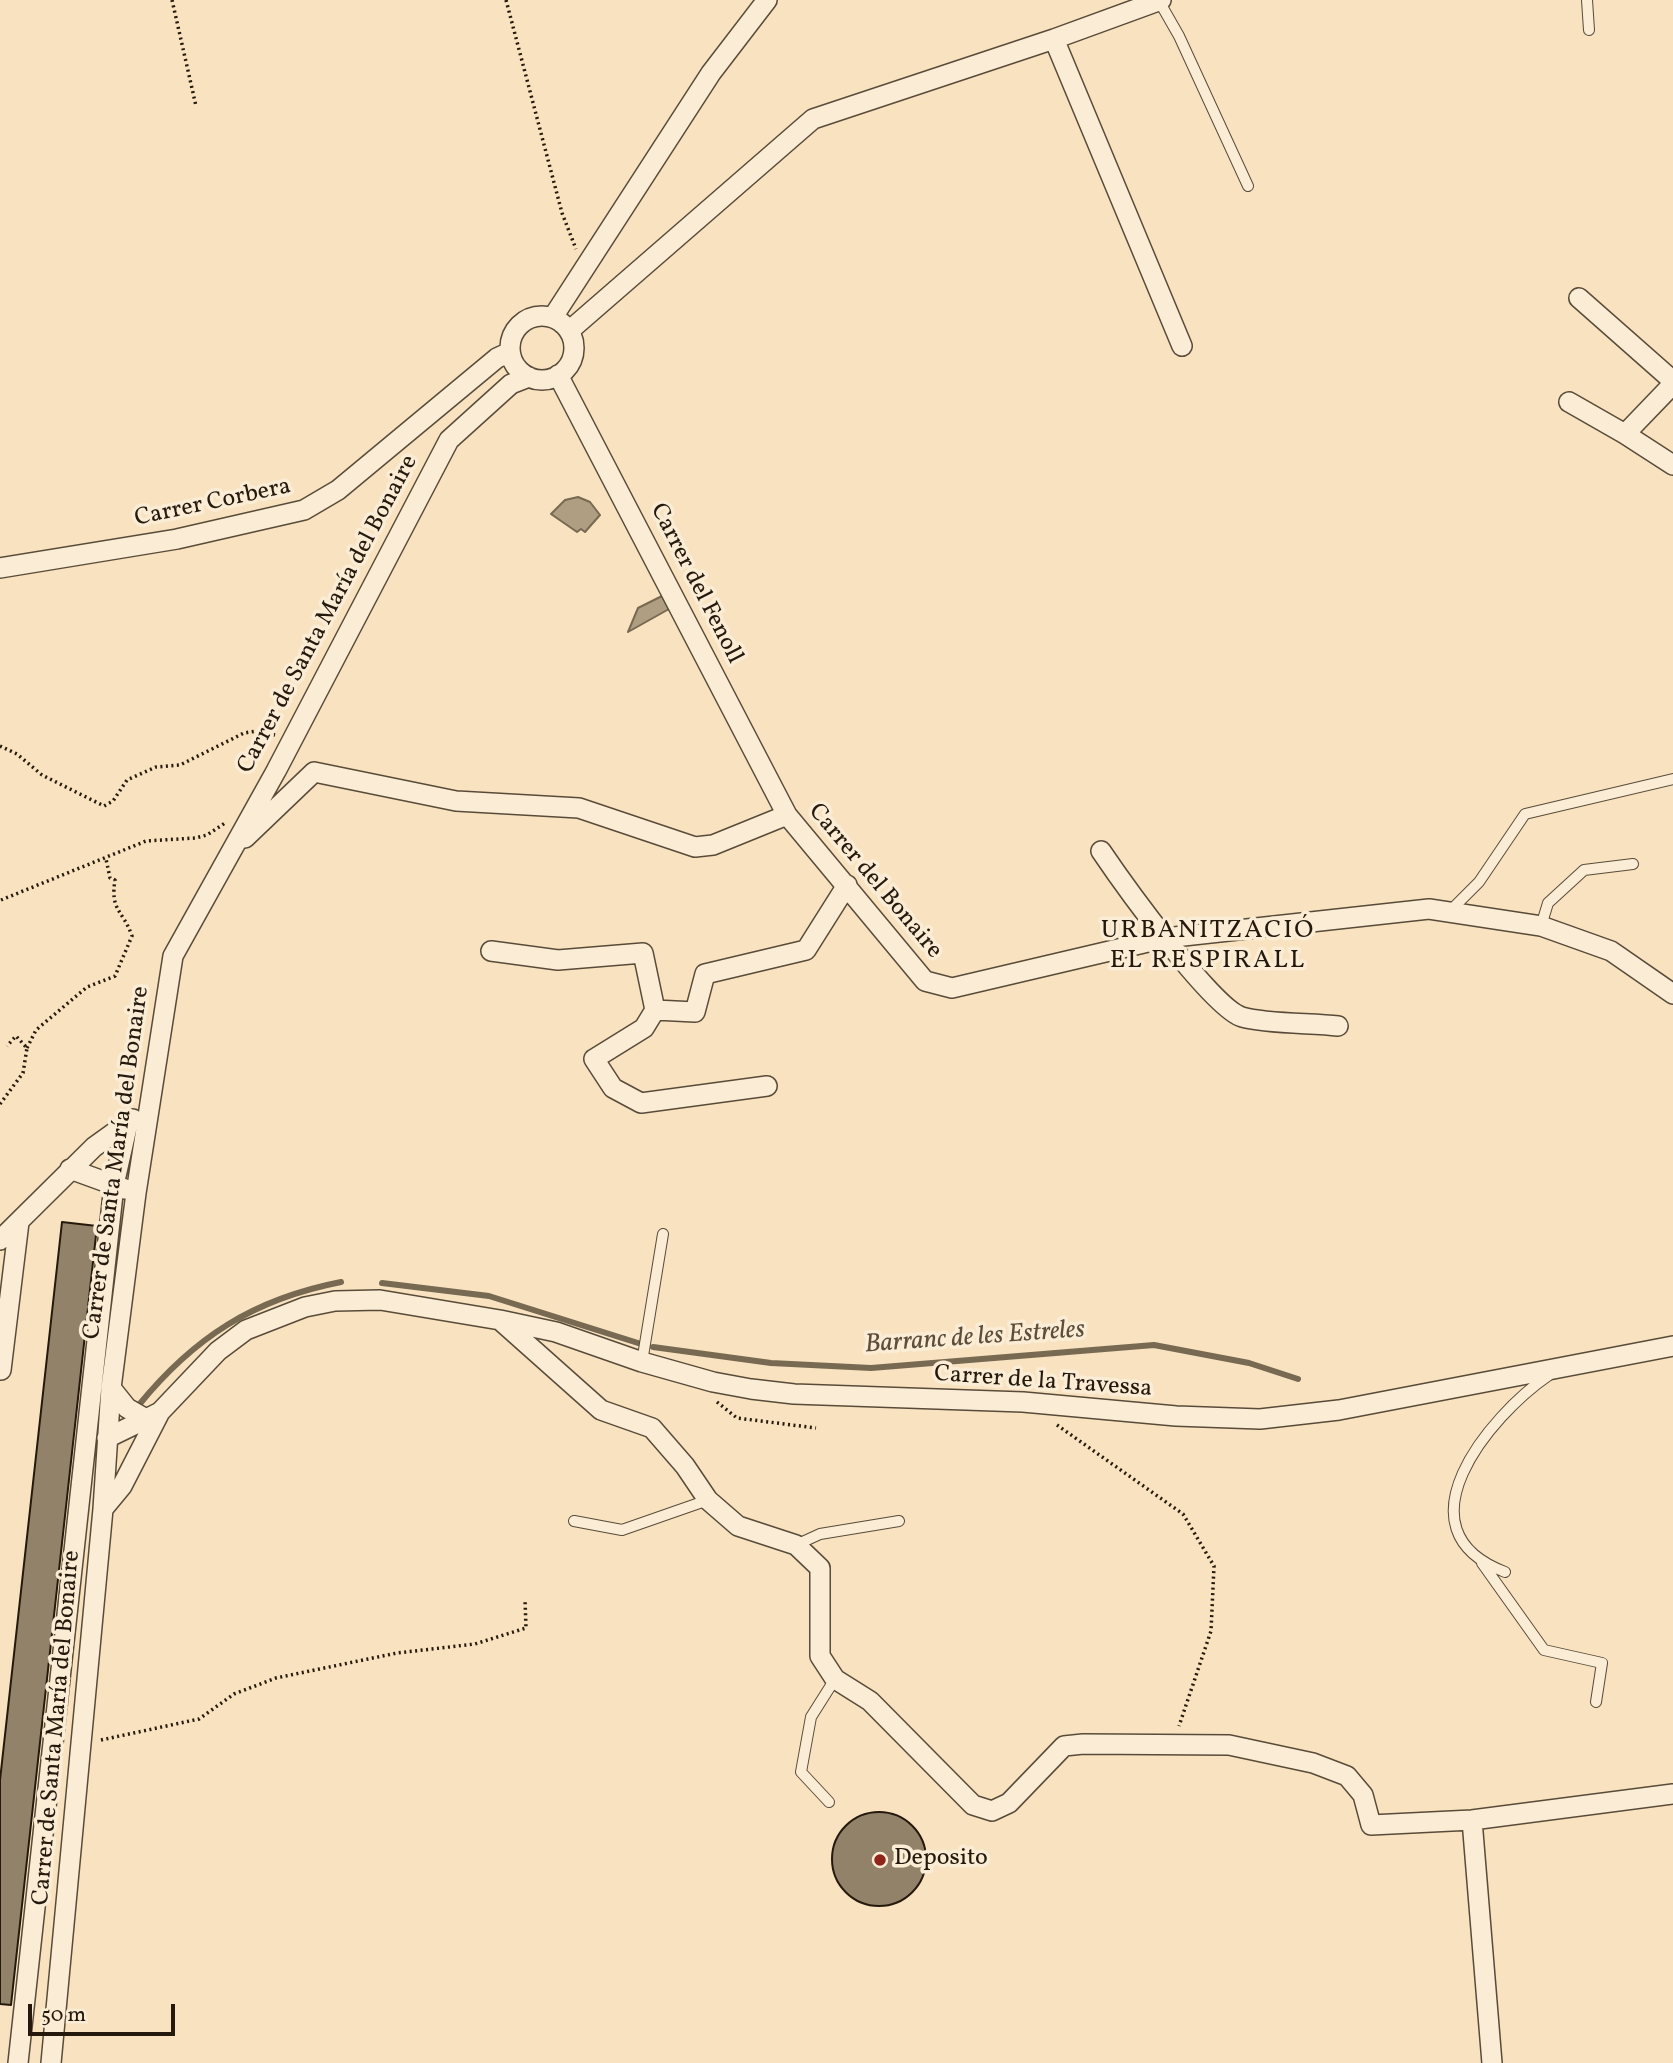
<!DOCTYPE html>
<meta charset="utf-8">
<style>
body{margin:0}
#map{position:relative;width:1673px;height:2063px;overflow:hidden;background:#f8e2bf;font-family:Vollkorn,serif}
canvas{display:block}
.scale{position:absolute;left:28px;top:2004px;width:147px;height:32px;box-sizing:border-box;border:4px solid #24190c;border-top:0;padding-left:9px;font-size:21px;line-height:24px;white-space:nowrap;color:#24190c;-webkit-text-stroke:5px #faecd5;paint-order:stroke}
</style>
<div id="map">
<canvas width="1673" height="2063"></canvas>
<div class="scale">50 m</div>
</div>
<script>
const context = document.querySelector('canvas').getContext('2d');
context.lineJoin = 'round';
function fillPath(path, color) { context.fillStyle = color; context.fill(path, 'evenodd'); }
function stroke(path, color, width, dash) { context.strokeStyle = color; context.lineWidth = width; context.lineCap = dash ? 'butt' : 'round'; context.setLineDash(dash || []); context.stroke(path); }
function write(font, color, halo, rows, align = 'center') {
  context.font = font + ' Vollkorn,serif'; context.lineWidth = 7; context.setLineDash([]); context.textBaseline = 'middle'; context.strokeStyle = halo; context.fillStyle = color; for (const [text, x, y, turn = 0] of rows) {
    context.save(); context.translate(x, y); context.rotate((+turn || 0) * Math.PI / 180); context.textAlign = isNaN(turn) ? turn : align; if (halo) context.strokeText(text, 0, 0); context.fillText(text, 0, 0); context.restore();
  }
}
const water = new Path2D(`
 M578,497L590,502L600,515L585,532L581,529L577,532L551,514L565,500Z
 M662,596L669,609L628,632L638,608Z`);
const stream = new Path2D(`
 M382,1283L489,1296L638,1343
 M653,1347L771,1363L871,1368L1154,1345L1249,1363L1298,1379
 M138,1406C194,1337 254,1299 341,1282`);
const building = new Path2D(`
 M62,1222L97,1226L11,2005L0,2004V1780Z
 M832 1859a47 47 0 1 1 94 0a47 47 0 1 1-94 0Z`);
const path = new Path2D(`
 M172,0L196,106
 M506,0L562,213L576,249
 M0,746L17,754L42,775L104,806L113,801L127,780L156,767L180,765L244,733L257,731L275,735
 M1,900L146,841L195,838L207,835L225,823
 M27,1048L36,1030L87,987L115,976L132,936C123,910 110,911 115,880L110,878L106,859
 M0,1104L23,1073L27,1048L16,1036L7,1046
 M717,1402L737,1418L816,1428
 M1057,1425L1183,1514L1214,1566L1211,1631L1179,1726
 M101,1740L199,1719L234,1694L276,1678L397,1653L475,1644L526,1628L525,1599`);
const lane = new Path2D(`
 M1587,0L1589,30
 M1159,1L1179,36L1248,186
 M1451,910L1479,882L1525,814L1673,779
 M1541,926L1548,903L1584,870L1633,864
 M642,1362L663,1234
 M574,1521L622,1530L708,1500
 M796,1545L820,1534L899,1521
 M1482,1563L1544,1650L1602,1663L1596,1702
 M1505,1572C1394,1530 1489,1416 1549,1375
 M829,1802L801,1772L811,1717L835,1679`);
const street = new Path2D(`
 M1054,39L1182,346
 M1579,298L1673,381
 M510 348a32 32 0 1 1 64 0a32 32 0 1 1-64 0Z
 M553,317L711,73L767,0
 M569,331L813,119L1054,39L1161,0
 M558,375L787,815L925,981L952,988L1165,938L1429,909L1541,926L1611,951L1673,994
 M1673,384L1625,434L1673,465
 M1569,402L1625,434
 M0,568L177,539L304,510L338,490L497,358L510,352
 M245,838L314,772L456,801L579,808L695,847L713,845L787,815
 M1101,851C1122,882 1212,1008 1242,1017C1266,1024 1312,1023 1338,1026
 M491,951L558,960L643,953L655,1010
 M767,1086L641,1103L613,1088L594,1059L644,1028L655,1010L695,1012L705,974L806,950L847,885
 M70,1169L125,1189
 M0,1240L94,1147L133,1119
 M501,1321L601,1410L652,1428L685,1466L708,1500L738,1526L796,1545L820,1568V1656L835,1679L870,1701L973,1805L992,1811L1009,1803L1064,1746L1083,1744L1229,1745L1313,1763L1347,1776L1363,1795L1371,1825L1472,1820L1673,1794
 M1,1370L19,1222
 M111,1388L127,1408L146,1419L160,1412
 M107,1438L146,1419
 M103,1509L122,1486L160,1412L218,1351L246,1330L305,1307L335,1301L380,1300L500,1320L556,1332L642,1362L713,1382L751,1389L794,1394L1023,1402L1176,1416L1260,1419L1339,1410L1673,1346
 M1472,1820L1492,2063
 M18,2063L114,1185L128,1123
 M51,2063L103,1509L111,1388L136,1193L173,956L276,771L449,440L511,384L529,377`);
const markers = [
 [880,1860,7,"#8f2418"]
];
const streetNames = [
 ["Carrer Corbera",213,504,-12],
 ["Carrer del Fenoll",695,584,63],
 ["Carrer de Santa María del Bonaire",329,615,-62],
 ["Carrer del Bonaire",874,882,50],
 ["Carrer de Santa María del Bonaire",118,1163,-82],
 ["Carrer de la Travessa",1043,1383,4],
 ["Carrer de Santa María del Bonaire",58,1728,-85]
];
const poiNames = [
 ["Deposito",894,1860]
];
const neighbourhoodNames = [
 ["URBANITZACIÓ",1208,932],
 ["EL RESPIRALL",1208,962]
];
const waterNames = [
 ["Barranc de les Estreles",975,1339,-4]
];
fillPath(water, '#b09e82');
stroke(water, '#786953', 2);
stroke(stream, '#786953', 6);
fillPath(building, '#928269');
stroke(building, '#24190c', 2);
stroke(lane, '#594b39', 12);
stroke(street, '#594b39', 22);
stroke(path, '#24190c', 3.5, [2, 3.5]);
stroke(lane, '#faecd5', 10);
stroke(street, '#faecd5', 19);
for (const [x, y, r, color] of markers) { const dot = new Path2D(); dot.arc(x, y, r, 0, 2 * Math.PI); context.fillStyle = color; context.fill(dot); stroke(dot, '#faecd5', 2.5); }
write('24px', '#24190c', '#faecd5', streetNames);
write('24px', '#24190c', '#faecd5', poiNames, 'left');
context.letterSpacing = '2px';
write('26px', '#24190c', '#faecd5', neighbourhoodNames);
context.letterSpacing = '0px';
write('italic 26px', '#5c4e3b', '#faecd5', waterNames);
</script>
